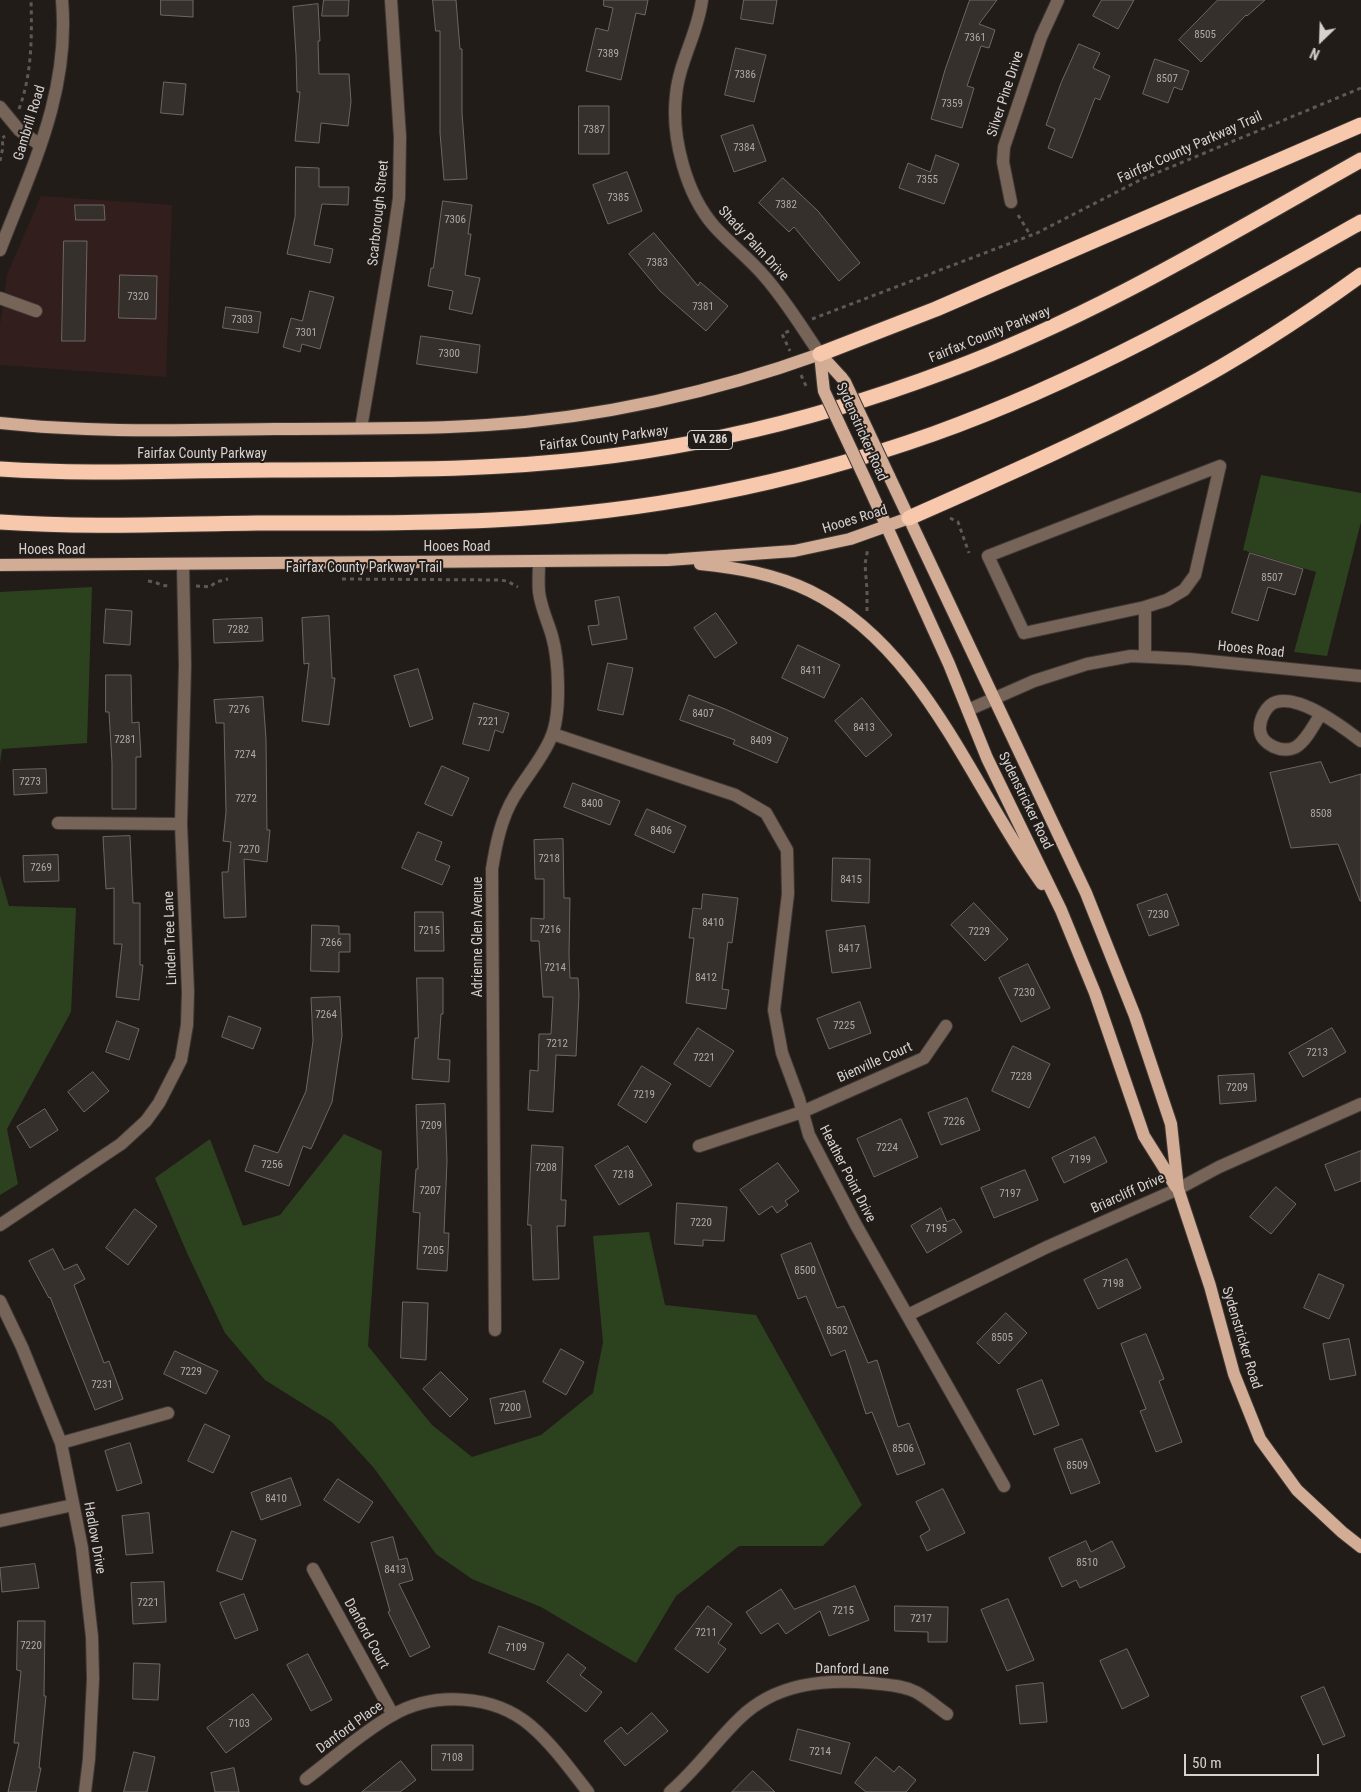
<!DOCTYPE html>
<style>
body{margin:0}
#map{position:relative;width:1361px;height:1792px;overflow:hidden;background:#221c19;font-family:"Roboto Condensed",sans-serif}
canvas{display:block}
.north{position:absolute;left:1296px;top:15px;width:50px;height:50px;-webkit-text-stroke:4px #221c19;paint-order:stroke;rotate:204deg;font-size:14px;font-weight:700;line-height:20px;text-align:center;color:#d5d1cf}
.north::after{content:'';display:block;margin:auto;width:18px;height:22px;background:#d5d1cf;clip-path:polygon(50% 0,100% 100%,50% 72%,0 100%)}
.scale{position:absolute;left:1184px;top:1754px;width:135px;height:22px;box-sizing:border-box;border:2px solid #d5d1cf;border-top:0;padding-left:6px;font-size:15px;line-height:18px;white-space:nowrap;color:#d5d1cf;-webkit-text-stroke:4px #221c19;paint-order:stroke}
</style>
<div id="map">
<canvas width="1361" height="1792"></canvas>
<div class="north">N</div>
<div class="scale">50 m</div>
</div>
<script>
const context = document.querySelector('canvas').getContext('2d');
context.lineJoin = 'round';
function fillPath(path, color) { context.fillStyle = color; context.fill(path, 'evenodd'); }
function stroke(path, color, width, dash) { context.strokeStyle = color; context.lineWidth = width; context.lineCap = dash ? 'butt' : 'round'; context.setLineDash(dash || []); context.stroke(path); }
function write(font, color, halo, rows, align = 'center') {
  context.font = font + ' "Roboto Condensed",sans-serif'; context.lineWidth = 4; context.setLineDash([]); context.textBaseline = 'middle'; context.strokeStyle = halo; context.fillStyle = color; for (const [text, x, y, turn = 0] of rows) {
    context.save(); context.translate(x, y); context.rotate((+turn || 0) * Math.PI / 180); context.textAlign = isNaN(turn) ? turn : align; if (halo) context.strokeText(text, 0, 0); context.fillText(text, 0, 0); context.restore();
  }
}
const commercial = new Path2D(`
 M41,196L172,205L166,377L0,365V325L7,275Z`);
const green = new Path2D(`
 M1261,475L1361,493V522L1327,656L1294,652L1316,572L1243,550Z
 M92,587L87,743L2,749L0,763V592Z
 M0,875L9,906L76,908L71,1012L7,1129L18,1184L0,1195Z
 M344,1134L382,1151L368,1346L432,1425L472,1457L541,1435L593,1393L603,1342L593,1236L649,1232L665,1305L756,1315L862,1505L823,1546H739L676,1596L636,1663L541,1607L472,1579L436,1554L374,1468L332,1422L265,1380L225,1333L188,1255L155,1178L210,1139L243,1226L280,1215Z`);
const building = new Path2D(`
 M161,0H193V17L161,15Z
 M324,0H349L348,16H322Z
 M433,0H456L460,49H462V113L467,179L444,180L440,133V31H436Z
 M604,0H648L645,15L636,13L621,80L586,71L596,28L608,31L613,8L604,6Z
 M744,0H777L773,24L741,19Z
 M970,0H997L979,24L995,30L989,48L981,46L967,86L974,88L962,128L931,119L945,70Z
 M1102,0H1134L1118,29L1093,16Z
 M1218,0H1265L1247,16L1246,15L1201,62L1179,40Z
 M318,4L320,41H318L319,74H349L351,102L348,126L321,123L319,143L295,141L300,92H297L296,55L293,7Z
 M1079,44L1100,53L1093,68L1110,76L1100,100L1095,98L1072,158L1048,148L1055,129L1046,125L1061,83Z
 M736,48L766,55L754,102L725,95Z
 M1155,59L1189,71L1182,90L1174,87L1168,103L1143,94Z
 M164,82L186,84L183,115L161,113Z
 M579,106H609V154H579Z
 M753,125L766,161L734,172L721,136Z
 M936,155L959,164L944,204L899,188L908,163L930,172Z
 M296,167L319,168V187H349L348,205L322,204L314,245L333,249L330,263L287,254L295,217Z
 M627,172L642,211L608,224L593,185Z
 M783,178L818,211L860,263L839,281L794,227L789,232L759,203Z
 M443,201L472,205L468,234H471L465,275L480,278L472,314L449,309L453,291L428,286L431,268H433Z
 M75,205H104L105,220H76Z
 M654,233L698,286L700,282L728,306L706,331L660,291L629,254Z
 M64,241H87L85,341H62Z
 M120,275L157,276L156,319L119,318Z
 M310,291L334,297L320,349L302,344L300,352L283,347L291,318L302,321Z
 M226,307L261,312L258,333L223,328Z
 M421,336L480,345L477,373L417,364Z
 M1250,553L1303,569L1295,595L1268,587L1258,621L1232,613Z
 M619,597L627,639L592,645L588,626L599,625L595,601Z
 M106,609L132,611L130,645L104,643Z
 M716,613L737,643L715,658L694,628Z
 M329,616L332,678H335L329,725L302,721L309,663L304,664L302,618Z
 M262,618L263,641L214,643L213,620Z
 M798,645L840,665L824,698L782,678Z
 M608,663L633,668L623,715L598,710Z
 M418,669L433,719L410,727L394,676Z
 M106,675H131L132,723L139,722L141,757H136V809H112V763L109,712H106Z
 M689,695L725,709L788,738L777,763L733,744L735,740L680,720Z
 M263,697L266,739L267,830H270L267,862L244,859L246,917L224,918L222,872H228L231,842L223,841L226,812L224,723H216L214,700Z
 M862,698L892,735L866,757L835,721Z
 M474,703L509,713L503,733L495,730L489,751L463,744Z
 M1321,762L1330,783L1361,774V901H1360L1338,844L1291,848L1270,773Z
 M442,766L469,778L452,816L425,804Z
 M46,769L47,793L14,795L13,770Z
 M573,783L620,801L610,825L564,807Z
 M647,809L686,826L674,853L635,835Z
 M418,832L442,842L435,860L450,866L442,885L402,868Z
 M130,836L133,903H140V965H143L139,1000L116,997L122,944H114V888L106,889L103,837Z
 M563,839L564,898H570L569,955L570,978H578L579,995L576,1056L556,1055L553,1112L528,1110L530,1070L538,1071L539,1034H551L553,997H543L539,941H531V918L544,919V879H535L534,840Z
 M58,855L59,881L24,882L23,856Z
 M833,858L870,859L869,903L832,901Z
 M703,894L738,898L732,943L728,942L722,989L729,990L726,1009L686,1003L694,938H689L693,908L701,909Z
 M1167,894L1179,925L1149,936L1137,905Z
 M974,903L1008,939L985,961L951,925Z
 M415,912H443L444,951H415Z
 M312,925L339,926V934H350V952H339V972L311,971Z
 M865,926L871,968L832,973L826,931Z
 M1028,964L1050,1008L1021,1022L999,978Z
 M417,978H443V1014H441L438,1059L450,1060L449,1082L412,1079L415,1038H418Z
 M340,997L342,1036L332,1102L311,1149L303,1146L289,1186L245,1171L254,1145L278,1153L306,1091L313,1041L311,998Z
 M860,1002L871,1033L829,1049L817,1019Z
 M229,1016L261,1028L253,1049L222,1037Z
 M117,1021L139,1029L129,1060L106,1052Z
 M698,1028L734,1051L710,1087L674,1064Z
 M1332,1028L1346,1052L1303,1077L1289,1053Z
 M1013,1046L1050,1064L1029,1108L992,1091Z
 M642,1066L671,1084L646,1123L618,1105Z
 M93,1072L109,1091L84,1112L68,1092Z
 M1254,1074L1256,1101L1220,1104L1218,1076Z
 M967,1098L980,1130L941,1145L928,1113Z
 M445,1104L447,1161L444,1233H449L447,1271L417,1269L420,1213L413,1212L416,1169H418L416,1105Z
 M45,1109L58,1130L30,1148L17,1127Z
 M901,1119L918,1157L874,1177L857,1139Z
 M1095,1137L1107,1162L1064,1183L1052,1158Z
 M532,1145L563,1147L561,1200H566L565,1226H557L559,1279L533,1280L531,1225H528Z
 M628,1146L652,1185L619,1205L595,1166Z
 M1361,1151V1181L1335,1191L1325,1165Z
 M778,1163L799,1191L785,1201L788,1205L777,1213L772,1206L759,1215L740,1190Z
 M1025,1170L1038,1200L994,1218L981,1188Z
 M1276,1187L1296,1204L1271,1234L1250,1217Z
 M677,1203L727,1207L724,1241L703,1240V1246L675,1244Z
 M941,1208L947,1222L954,1219L962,1232L927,1253L911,1226Z
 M135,1209L157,1226L128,1265L106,1248Z
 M811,1243L837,1308L844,1306L868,1363L877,1360L898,1427L909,1423L925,1464L897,1475L872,1412L866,1414L845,1350L831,1356L806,1296L798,1299L781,1255Z
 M53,1249L64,1270L77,1264L85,1279L74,1285L104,1363L109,1361L123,1399L95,1410L50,1297L49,1298L29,1261Z
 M1127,1259L1141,1288L1098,1309L1084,1280Z
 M1319,1274L1344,1285L1329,1319L1304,1308Z
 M403,1302L428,1303L426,1360L401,1358Z
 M1006,1313L1027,1333L999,1364L977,1343Z
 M1146,1334L1164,1379L1159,1381L1182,1442L1156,1452L1140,1411L1146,1409L1121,1344Z
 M1349,1339L1356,1375L1330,1380L1323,1344Z
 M561,1349L584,1362L566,1395L543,1382Z
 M175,1351L218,1371L206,1394L164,1374Z
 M441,1372L468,1399L450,1417L423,1389Z
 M1042,1380L1059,1425L1034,1435L1017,1390Z
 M525,1391L531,1417L495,1424L490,1399Z
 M205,1424L230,1436L213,1473L188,1461Z
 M1082,1439L1100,1483L1071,1494L1054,1449Z
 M130,1443L142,1483L117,1491L105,1451Z
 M291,1478L301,1505L261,1520L251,1493Z
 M338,1479L373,1502L359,1523L324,1500Z
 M943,1489L965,1533L927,1551L920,1536L930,1530L916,1502Z
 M149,1513L153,1553L126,1555L122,1516Z
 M232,1531L256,1540L242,1580L217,1571Z
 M393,1537L399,1560L407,1558L413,1580L399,1584L430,1647L410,1657L388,1612L390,1611L371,1543Z
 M1086,1541L1091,1552L1112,1541L1125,1567L1080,1588L1076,1580L1062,1587L1049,1558Z
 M35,1564L39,1588L2,1592L0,1568Z
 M164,1582L166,1622L133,1624L131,1583Z
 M855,1586L869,1620L829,1636L820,1611L786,1634L778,1623L761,1634L746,1612L781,1589L794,1609Z
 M244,1594L258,1630L235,1639L220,1603Z
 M1008,1599L1034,1660L1007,1671L981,1610Z
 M708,1606L732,1624L718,1643L726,1649L708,1673L675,1649Z
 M895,1606L948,1607L947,1642H928V1632L895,1631Z
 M18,1621H45L44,1696H46L39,1768H41L36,1792H8L19,1743H14L21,1671L17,1670Z
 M499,1626L544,1643L534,1670L489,1653Z
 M1127,1649L1149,1696L1122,1709L1100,1661Z
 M308,1654L332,1700L311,1711L287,1665Z
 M568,1654L586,1668L580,1675L602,1692L586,1712L547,1682Z
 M134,1663L160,1664L158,1700L133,1699Z
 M1043,1683L1047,1722L1020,1724L1016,1686Z
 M1324,1687L1345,1736L1323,1745L1301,1697Z
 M253,1694L272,1719L226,1753L207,1728Z
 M652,1713L668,1731L625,1766L604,1741L621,1727L627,1734Z
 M798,1729L850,1743L841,1774L790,1760Z
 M432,1745H473V1770H432Z
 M134,1752L155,1757L147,1792H124Z
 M876,1757L894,1772L899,1766L916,1780L906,1792H866L855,1783Z
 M401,1761L416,1780L400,1792H362Z
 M234,1768L239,1792H215L211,1773Z
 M753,1771L775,1792H732Z`);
const path = new Path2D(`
 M19,109C32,74 32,37 31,0
 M0,161L3,147L2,138L5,136
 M1018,215L1031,236
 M812,319L1037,233L1142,179L1361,88
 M789,331L782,334L790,351
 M801,375L807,388
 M950,518L958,522L969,553
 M342,579L499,580L507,581L518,587
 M148,581C157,582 161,586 170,586
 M196,586L210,587L216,582L228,579
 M867,611V590L865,564L868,548`);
const minor = new Path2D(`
 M702,0C698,33 679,62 676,95C671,137 686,194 714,226C730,244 750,259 765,277C786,301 802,328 820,354
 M0,107L19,130L40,145
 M1011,202L1003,162L1004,147L1041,37L1058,0
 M0,250C32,167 70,92 62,0
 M0,298L36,311
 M361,428L392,246L399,198L400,137L391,0
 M1145,656V607L1167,600L1184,590L1195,575L1220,466L988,556L1024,633L1145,607
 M968,710L1034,681L1087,664L1131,656L1189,659L1361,676
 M1321,714C1314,724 1307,740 1296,747C1283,754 1261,745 1260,730C1259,720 1266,705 1276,702C1301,695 1343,727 1361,741
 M553,734L735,795L766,813L787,850L788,894L774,1010L782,1053L799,1099L809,1135L856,1225L1004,1486
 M58,823L181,824
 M699,1146L802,1112L924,1058L946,1026
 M0,1225L121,1144L146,1121L159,1103L181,1060L187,1025L188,992L181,824L185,665L183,564
 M0,1301L22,1347L61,1443L82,1548L92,1637L93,1679L89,1759L85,1792
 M908,1315L1047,1247L1178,1189L1219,1167L1361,1104
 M495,1330L492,869C496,844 501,819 514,797C526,776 544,757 552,735C561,712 559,660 552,636C548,622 541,608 539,592C538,582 539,572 539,562
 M61,1443L168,1413
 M0,1521L73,1505
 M313,1569L393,1715
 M306,1779C334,1758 361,1733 391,1716C433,1691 494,1694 531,1726C553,1745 570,1769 588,1792
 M670,1792C696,1770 715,1742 740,1718C776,1683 824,1679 871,1683C886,1685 902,1685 916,1692C927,1698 937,1707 947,1714`);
const major = new Path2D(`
 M820,354L842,378
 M820,354L823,383
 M0,423C91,433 183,430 275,429C345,428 417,430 487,425C599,418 715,392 820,354
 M889,476L1086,893L1135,1016L1171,1124L1178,1189L1210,1286L1234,1374L1260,1439L1297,1490L1342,1532L1361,1547
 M867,483L949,664L987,758L1061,910L1095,993L1144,1136L1176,1187
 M700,564C738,568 775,574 810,591C924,647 971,786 1042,884
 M0,565L668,560L794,551L850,539L909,518`);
const highway = new Path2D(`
 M820,354L936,309L1361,125
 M0,469C90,475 182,470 272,470C348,469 425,471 501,466C654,458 804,425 947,371C1093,317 1226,236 1361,160
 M909,518C999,478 1089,439 1176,392C1240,358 1302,318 1361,275
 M0,522C85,528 172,524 257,523C336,523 414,524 493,520C642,513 792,484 933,434C1084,380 1222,301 1361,222`);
const majorBridge = new Path2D(`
 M842,378L845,382L889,476
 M823,383L824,391L867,483`);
const numberNames = [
 ["8505",1205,35],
 ["7361",975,38],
 ["7389",608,54],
 ["7386",745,75],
 ["8507",1167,79],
 ["7359",952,104],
 ["7387",594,130],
 ["7384",744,148],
 ["7355",927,180],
 ["7385",618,198],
 ["7382",786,205],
 ["7306",455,220],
 ["7383",657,263],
 ["7320",138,297],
 ["7381",703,307],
 ["7303",242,320],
 ["7301",306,333],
 ["7300",449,354],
 ["8507",1272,578],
 ["7282",238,630],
 ["8411",811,671],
 ["7276",239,710],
 ["8407",703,714],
 ["7221",488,722],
 ["8413",864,728],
 ["7281",125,740],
 ["8409",761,741],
 ["7274",245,755],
 ["7273",30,782],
 ["7272",246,799],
 ["8400",592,804],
 ["8508",1321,814],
 ["8406",661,831],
 ["7270",249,850],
 ["7218",549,859],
 ["7269",41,868],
 ["8415",851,880],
 ["7230",1158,915],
 ["8410",713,923],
 ["7216",550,930],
 ["7215",429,931],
 ["7229",979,932],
 ["7266",331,943],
 ["8417",849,949],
 ["7214",555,968],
 ["8412",706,978],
 ["7230",1024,993],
 ["7264",326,1015],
 ["7225",844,1026],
 ["7212",557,1044],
 ["7213",1317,1053],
 ["7221",704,1058],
 ["7228",1021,1077],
 ["7209",1237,1088],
 ["7219",644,1095],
 ["7226",954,1122],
 ["7209",431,1126],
 ["7224",887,1148],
 ["7199",1080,1160],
 ["7256",272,1165],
 ["7208",546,1168],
 ["7218",623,1175],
 ["7207",430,1191],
 ["7197",1010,1194],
 ["7220",701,1223],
 ["7195",936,1229],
 ["7205",433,1251],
 ["8500",805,1271],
 ["7198",1113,1284],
 ["8502",837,1331],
 ["8505",1002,1338],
 ["7229",191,1372],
 ["7231",102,1385],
 ["7200",510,1408],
 ["8506",903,1449],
 ["8509",1077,1466],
 ["8410",276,1499],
 ["8510",1087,1563],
 ["8413",395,1570],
 ["7221",148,1603],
 ["7215",843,1611],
 ["7217",921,1619],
 ["7211",706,1633],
 ["7220",31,1646],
 ["7109",516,1648],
 ["7103",239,1724],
 ["7214",820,1752],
 ["7108",452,1758]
];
const shields = [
 [710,440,45]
];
const shieldNames = [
 ["VA 286",710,440]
];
const streetNames = [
 ["Silver Pine Drive",1006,94,-72],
 ["Gambrill Road",30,123,-73],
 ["Fairfax County Parkway Trail",1190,148,-24],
 ["Scarborough Street",379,213,-84],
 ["Shady Palm Drive",753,244,47],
 ["Fairfax County Parkway",990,335,-22],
 ["Sydenstricker Road",861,432,66],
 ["Fairfax County Parkway",604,439,-7],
 ["Fairfax County Parkway",202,454],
 ["Hooes Road",855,520,-17],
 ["Hooes Road",457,547],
 ["Hooes Road",52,550],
 ["Fairfax County Parkway Trail",364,568],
 ["Hooes Road",1251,650,6],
 ["Sydenstricker Road",1025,801,64],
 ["Adrienne Glen Avenue",478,937,-90],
 ["Linden Tree Lane",171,938,-92],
 ["Bienville Court",875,1063,-24],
 ["Heather Point Drive",847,1174,63],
 ["Briarcliff Drive",1128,1194,-24],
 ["Sydenstricker Road",1241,1338,73],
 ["Hadlow Drive",94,1538,80],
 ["Danford Court",366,1634,61],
 ["Danford Lane",852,1670,1],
 ["Danford Place",350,1728,-36]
];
fillPath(commercial, '#321f1d');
fillPath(green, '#2c421f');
fillPath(building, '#36302c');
stroke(building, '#6e6662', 1);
stroke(minor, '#3f3936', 14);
stroke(major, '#3f3936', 14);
stroke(highway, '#3f3936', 17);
stroke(path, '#5e5956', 3, [4, 4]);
stroke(minor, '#776459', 12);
stroke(major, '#d2ac94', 12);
stroke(highway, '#f7c8ac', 15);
stroke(majorBridge, '#3f3936', 14, []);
stroke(majorBridge, '#d2ac94', 12);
write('11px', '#ada9a6', null, numberNames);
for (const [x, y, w] of shields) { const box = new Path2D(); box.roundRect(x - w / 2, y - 9.5, w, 19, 4); context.fillStyle = '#221c19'; context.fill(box); stroke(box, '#d5d1cf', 1); }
write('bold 12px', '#d5d1cf', null, shieldNames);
write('14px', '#d5d1cf', '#221c19', streetNames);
</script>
